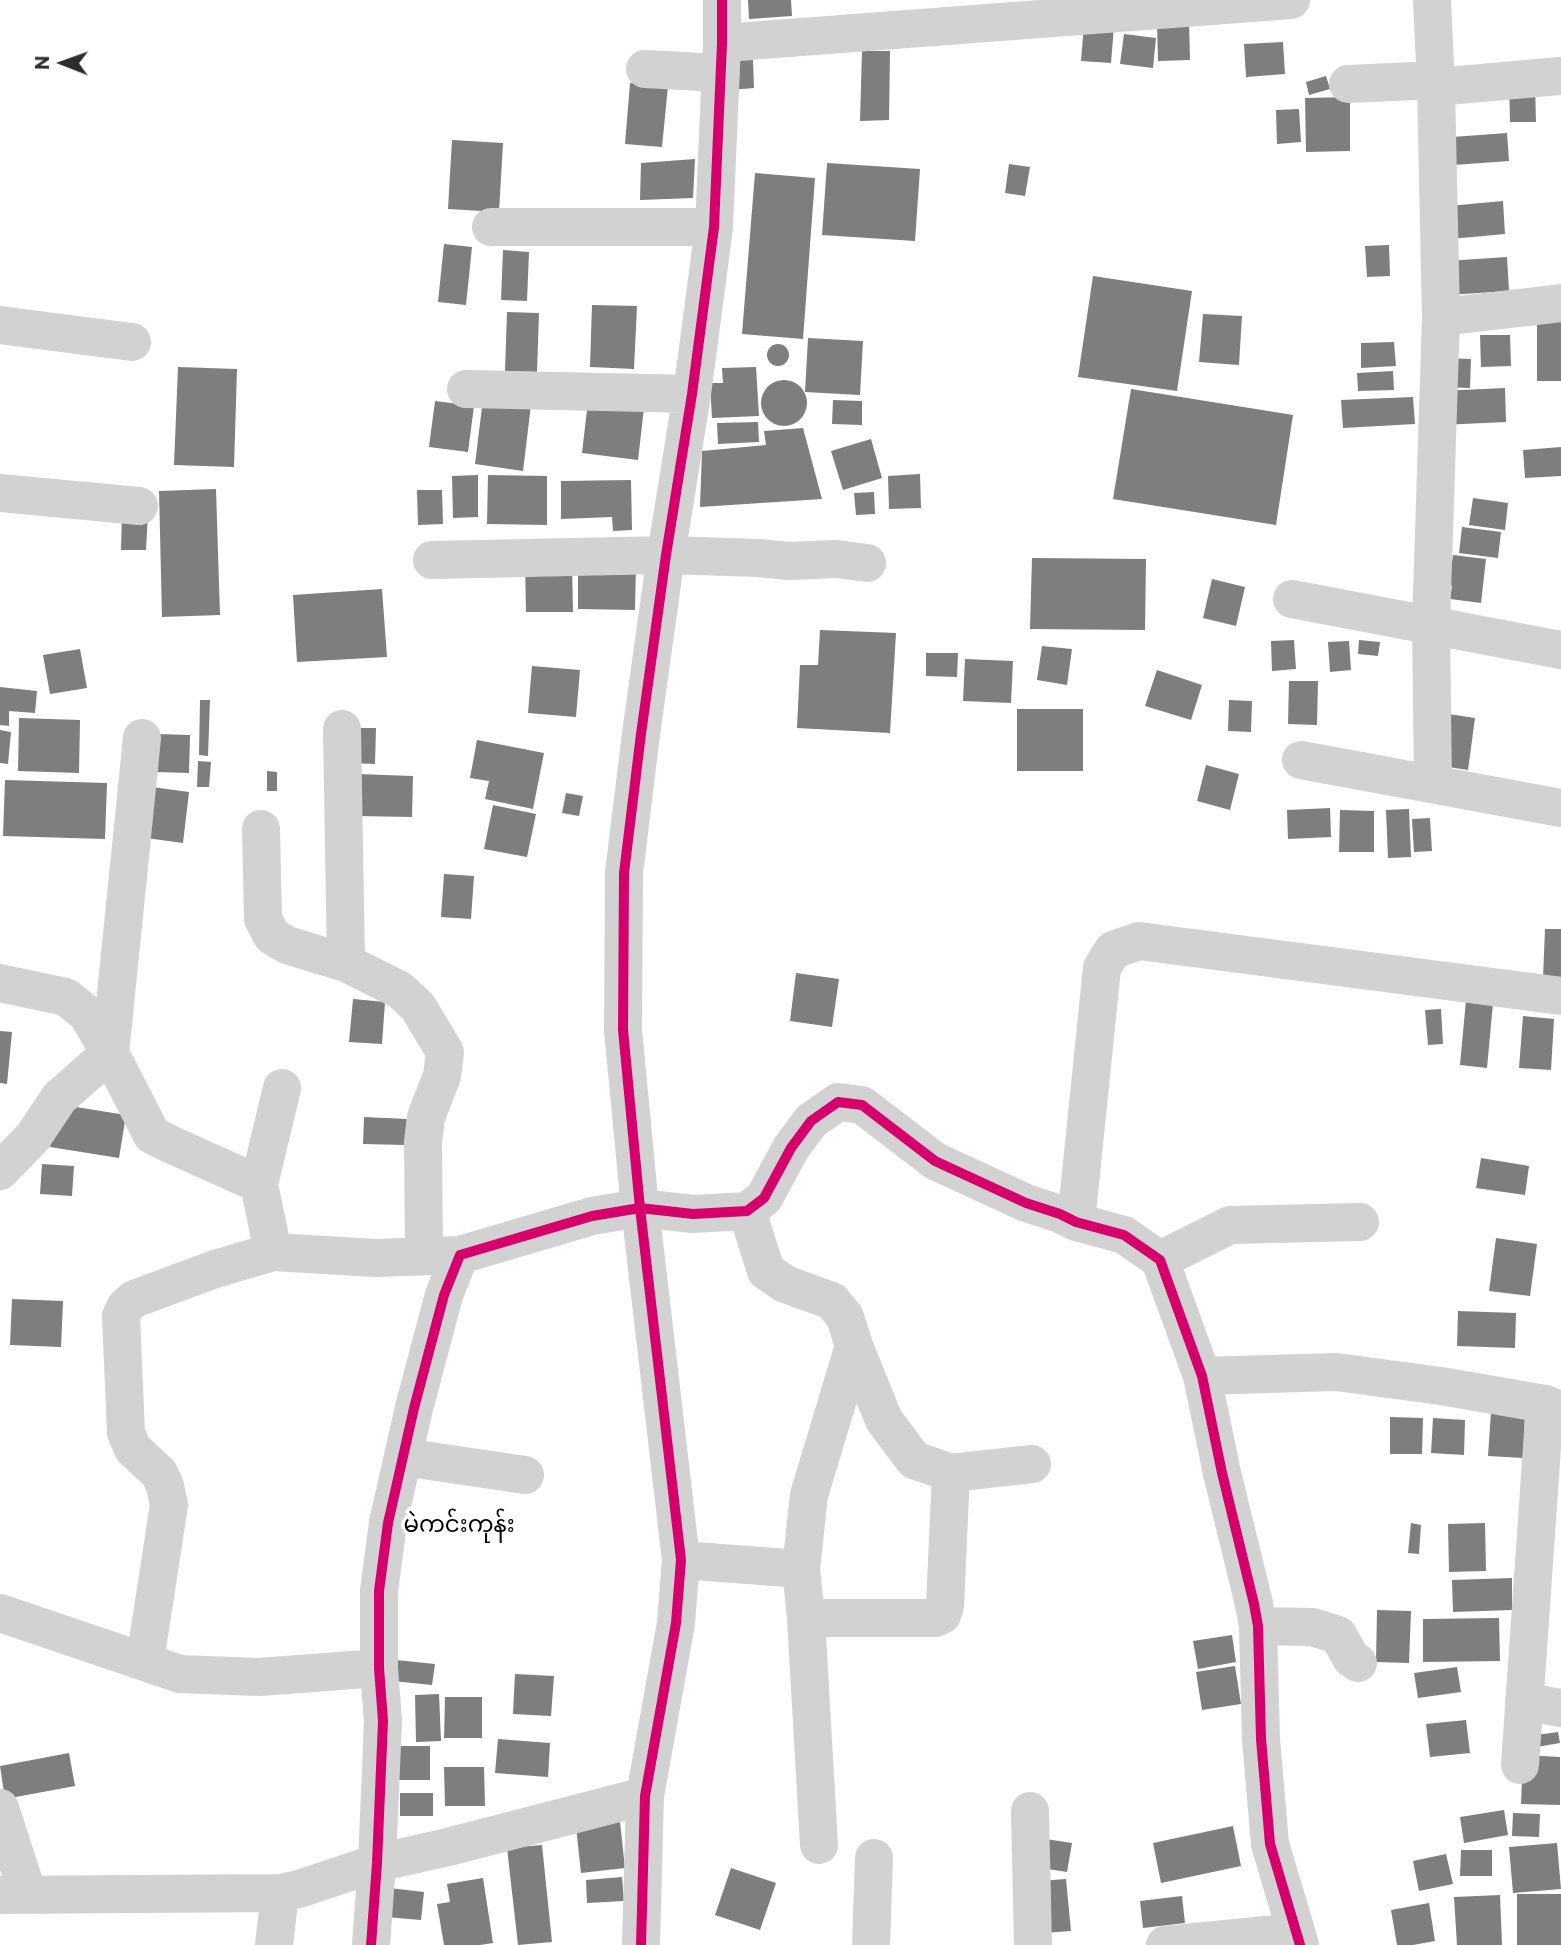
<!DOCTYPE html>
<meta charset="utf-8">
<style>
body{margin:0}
#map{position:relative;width:1561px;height:1945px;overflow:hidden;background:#fff;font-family:Commissioner,sans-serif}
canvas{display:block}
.north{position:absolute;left:28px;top:28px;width:70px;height:70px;-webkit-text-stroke:5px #fff;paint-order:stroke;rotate:271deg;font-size:19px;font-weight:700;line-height:28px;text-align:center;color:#2d2d2d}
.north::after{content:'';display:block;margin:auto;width:24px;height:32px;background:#2d2d2d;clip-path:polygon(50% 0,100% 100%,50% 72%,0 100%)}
</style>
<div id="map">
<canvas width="1561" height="1945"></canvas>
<div class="north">N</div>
</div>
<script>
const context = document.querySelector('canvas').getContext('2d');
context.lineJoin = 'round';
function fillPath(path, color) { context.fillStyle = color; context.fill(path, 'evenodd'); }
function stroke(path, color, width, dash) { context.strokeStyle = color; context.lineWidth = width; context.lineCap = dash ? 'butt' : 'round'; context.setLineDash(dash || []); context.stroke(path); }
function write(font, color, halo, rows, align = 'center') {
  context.font = font + ' Commissioner,"Noto Sans Myanmar",sans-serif'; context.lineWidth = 7; context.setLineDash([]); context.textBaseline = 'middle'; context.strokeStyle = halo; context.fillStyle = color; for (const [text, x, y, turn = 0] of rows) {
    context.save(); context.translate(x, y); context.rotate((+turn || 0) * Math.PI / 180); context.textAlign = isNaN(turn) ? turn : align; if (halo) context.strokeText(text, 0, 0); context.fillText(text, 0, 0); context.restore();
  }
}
const building = new Path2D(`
 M748,0H791L792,16L749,19Z
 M1189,21L1190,60L1158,61L1157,22Z
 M1084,24L1114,26L1111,63L1081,61Z
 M1124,34L1156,38L1153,68L1120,64Z
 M1283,42L1285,74L1246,77L1244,44Z
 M862,51H890L889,120L860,121Z
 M753,60L754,88L730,90L728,61Z
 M1326,76L1330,89L1309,95L1306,82Z
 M630,83L668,86L662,147L625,144Z
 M1509,84H1535L1536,122H1510Z
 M1350,97V151L1306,152L1305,98Z
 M1299,109L1301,142L1277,144L1276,110Z
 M1507,133L1509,161L1454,165L1452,137Z
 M452,140L503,143L499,212L448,209Z
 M695,159L693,198L640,200L641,163Z
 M827,163L920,169L915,241L822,235Z
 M1009,164L1030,167L1025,196L1005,193Z
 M755,173L815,178L803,339L742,334Z
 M1503,201L1505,234L1450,239L1448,206Z
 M444,244L472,247L466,305L438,302Z
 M1389,245L1390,276L1367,277L1365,246Z
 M503,250L529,252L527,301L501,300Z
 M1507,257L1509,291L1448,295L1446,261Z
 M1093,276L1192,291L1177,391L1078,377Z
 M592,305L637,306L634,369L590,367Z
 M507,312L539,313L537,372L505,371Z
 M1203,314L1242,316L1239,365L1199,362Z
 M1537,319H1561V381H1537Z
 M1480,335H1510L1511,366L1481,367Z
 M808,338L863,341L860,395L805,392Z
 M1394,342L1396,366L1361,368V343Z
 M767 355a11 11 0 1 1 22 0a11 11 0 1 1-22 0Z
 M1443,358L1471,359L1470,388L1441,387Z
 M178,367L237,369L234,467L174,465Z
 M756,367L759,416L712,418L710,383H723L722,368Z
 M1393,371L1394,390L1358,391L1357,373Z
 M761 403a23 23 0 1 1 46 0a23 23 0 1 1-46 0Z
 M1505,388L1506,422L1441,425L1439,391Z
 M1131,389L1293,415L1276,525L1113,499Z
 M1413,397L1415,424L1343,428L1341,400Z
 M483,399L531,405L523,471L475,464Z
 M833,400L862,401V425L832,424Z
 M435,401L474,406L468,452L429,447Z
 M588,401L644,408L638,460L582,453Z
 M758,422L759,442L718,444L717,423Z
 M803,428L822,499L700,507L702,451L766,445L764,431Z
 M871,439L882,478L843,490L831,451Z
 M1561,447V476L1525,478L1523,450Z
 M920,474L921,508L889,509L888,476Z
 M478,475V517L453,518L452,476Z
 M488,475L547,476V525L487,524Z
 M631,480L632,530L613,531L612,517L561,519V481Z
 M216,489L220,615L162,617L159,491Z
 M417,490H442L443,524L418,525Z
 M874,492L875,514L856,515L854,493Z
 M1473,498L1508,503L1505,530L1469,525Z
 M122,512L148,513L146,550H121Z
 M1462,527L1501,532L1498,558L1459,553Z
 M1453,555L1486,559L1481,603L1450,599L1452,586L1442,584L1451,568Z
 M1032,558L1146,559L1145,630L1030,629Z
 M525,564H572L573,612H526Z
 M578,564L636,565L635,610L578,609Z
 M1212,579L1245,587L1236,626L1203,618Z
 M382,589L387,657L297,662L293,595Z
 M820,630L896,633L890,733L797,728L800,665H818Z
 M1294,640L1296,669L1272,671L1271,641Z
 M1359,640L1380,642L1378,656L1358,654Z
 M1349,641L1351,670L1330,672L1328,642Z
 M1042,646L1072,649L1067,685L1037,680Z
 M80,649L87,688L50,694L43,655Z
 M926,653H958L957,677L926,676Z
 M965,659L1013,661L1011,703L963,701Z
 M532,666L580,670L576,717L528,713Z
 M1157,670L1202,685L1191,720L1145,706Z
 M1289,681H1318L1317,725L1288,724Z
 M0,687L37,691L35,713L9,711V726L0,725Z
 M200,700H210L208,756L199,755Z
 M1229,700L1252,701L1251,732L1228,731Z
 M1017,709H1083V771H1017Z
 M1442,713L1475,718L1468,770L1435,765Z
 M19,718L80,720L79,773L18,771Z
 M352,728H376L375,764L351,763Z
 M0,730L11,732L8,764L0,763Z
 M157,734L190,735L189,773L156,772Z
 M477,740L544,753L533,809L485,799L489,781L470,778Z
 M198,761L211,762L209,787H197Z
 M1206,765L1239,774L1230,810L1197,801Z
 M267,771L277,772V791H267Z
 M357,774L413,776L412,817L356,816Z
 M5,780L107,783L105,839L3,836Z
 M152,787L189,792L183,843L146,838Z
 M566,793L583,796L579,816L562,813Z
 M493,805L536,814L527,857L484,849Z
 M1330,808L1331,837L1288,839L1287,810Z
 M1409,809L1411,857L1388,858L1386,810Z
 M1340,810L1374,811V852H1339Z
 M1430,818L1432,851L1414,852L1412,819Z
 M444,874L474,876L471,919L441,917Z
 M1545,929H1561V979L1543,978Z
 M796,973L839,979L832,1027L790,1021Z
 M353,999L385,1002L382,1044L349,1042Z
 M1466,1000L1493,1003L1487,1068L1460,1065Z
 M1441,1009L1443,1044L1428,1045L1425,1010Z
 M1523,1016L1554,1019L1551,1070L1519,1068Z
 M0,1031L12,1032L7,1084L0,1083Z
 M57,1104L126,1115L119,1158L50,1147Z
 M364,1117L407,1119L406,1145L363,1144Z
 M1481,1158L1529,1166L1525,1195L1476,1188Z
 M42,1164L74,1166L72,1196L40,1194Z
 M1496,1238L1537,1244L1530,1296L1489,1291Z
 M12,1299L63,1301L61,1347L10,1345Z
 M1458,1311L1516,1313L1515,1348L1457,1346Z
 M1491,1412L1525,1415L1523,1458L1488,1456Z
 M1390,1417L1423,1418L1422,1454H1390Z
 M1433,1418L1465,1420L1464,1455L1431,1453Z
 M1411,1523L1421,1525L1419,1554L1408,1553Z
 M1485,1523L1486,1571L1449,1572L1448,1524Z
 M1512,1578V1610L1453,1612L1452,1580Z
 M1377,1610L1411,1611L1409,1663L1376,1662Z
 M1499,1618L1500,1661L1423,1662V1619Z
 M1232,1635L1236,1662L1198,1669L1193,1641Z
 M396,1660L435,1664L432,1685L393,1681Z
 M1235,1666L1241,1704L1202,1710L1196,1672Z
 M1457,1667L1461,1692L1418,1698L1414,1673Z
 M515,1674L554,1676L551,1716L513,1714Z
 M439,1694L441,1741L416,1742L415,1695Z
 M445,1697H482V1738H444Z
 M1466,1720L1470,1753L1430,1757L1426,1724Z
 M1558,1732L1560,1743L1531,1748L1529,1736Z
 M498,1739L550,1743L548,1777L495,1773Z
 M393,1746H430V1780H393Z
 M69,1753L75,1786L5,1799L0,1766Z
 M1523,1755L1560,1757V1805L1521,1804Z
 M444,1767H484L485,1806H445Z
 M400,1793H433V1816H400Z
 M1504,1810L1508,1835L1464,1843L1460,1817Z
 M1513,1813L1540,1814L1539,1837L1512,1836Z
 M620,1822L625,1868L581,1873L576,1827Z
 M1233,1826L1241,1866L1161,1883L1153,1843Z
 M1046,1839L1072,1843L1067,1872L1041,1868Z
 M1557,1843L1561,1889L1513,1893L1509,1847Z
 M542,1845L552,1942L518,1945L507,1848Z
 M1461,1850H1492V1876H1460Z
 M1446,1854L1453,1884L1419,1891L1413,1861Z
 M731,1868L776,1883L760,1930L715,1915Z
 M622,1877L624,1901L587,1903L586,1880Z
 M483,1878L493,1943L480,1945H444L437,1904L450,1902L447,1884Z
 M1066,1879L1071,1931L1044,1933L1040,1881Z
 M389,1888L424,1892L421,1920L386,1917Z
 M1517,1894H1561V1945H1517Z
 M1500,1895L1502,1945H1457L1454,1897Z
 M1182,1896L1185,1923L1143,1928L1140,1901Z
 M1429,1903L1435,1941L1413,1945H1397L1391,1910Z`);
const minor = new Path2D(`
 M1432,0L1436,87L1441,317L1431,625L1433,783
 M722,43L1291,0
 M645,69L721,73
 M1348,84L1436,80
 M1436,87L1561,76
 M491,227H714
 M1441,317L1561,303
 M0,325L132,342
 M466,389L692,394
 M0,493L139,506
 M432,560L666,555L758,558L789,561L836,559L867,563
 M1292,599L1561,650
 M342,729L346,963
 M1301,760L1561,808
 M261,829L263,919L272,936L287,945L346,963L400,990L418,1007L445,1052L442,1076L426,1117L423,1142L424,1256
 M0,983L66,997L87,1014L110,1053L152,1135L172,1145L259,1184
 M0,1171L33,1137L59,1098L110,1053L142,738
 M747,1211L766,1271L785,1284L832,1301L845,1317L854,1346L884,1420L914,1460L951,1473L1032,1464
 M1076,1222L1102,968L1113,950L1139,941L1561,996
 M273,1252L259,1184L282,1088
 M1160,1260L1230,1225L1360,1222
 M1202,1376L1336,1372L1441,1386L1545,1404L1561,1410
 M403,1457L525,1475
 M681,1560L801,1569
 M0,1613L180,1674L259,1677L379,1668
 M806,1618H935L942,1615L945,1606L951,1473
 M1258,1626L1312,1627L1338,1635L1351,1658L1358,1663
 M145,1661L169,1505L165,1486L159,1473L133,1449L126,1433L121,1316L126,1306L134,1299L215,1269L273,1252L376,1258L460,1255
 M1524,1701L1561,1708
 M1520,1765L1545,1404
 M0,1808L28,1895
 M1030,1811L1033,1945
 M819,1845L806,1618L801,1569L809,1495L854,1346
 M0,1895L280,1893L299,1889L377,1863L448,1847L645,1796
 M274,1945L280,1893
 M371,1945L377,1863L383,1721L379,1668V1591L388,1523L414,1408L444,1295L460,1255L592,1216L640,1208L693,1214L747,1211L764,1198L791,1148L811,1121L838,1102L862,1105L935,1161L1026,1203L1060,1214L1076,1222L1124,1235L1160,1260L1202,1376L1222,1473L1254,1604L1258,1626L1261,1739L1270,1844L1300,1945
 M641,1945L645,1796L676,1623L681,1560L640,1208L623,1030L624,873L641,734L666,555L692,394L714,227L722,43V0
 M871,1945L874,1858
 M1165,1945L1296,1932`);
const cycleway = new Path2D(`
 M371,1945L377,1863L383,1721L379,1668V1591L388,1523L414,1408L444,1295L460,1255L592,1216L640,1208L693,1214L747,1211L764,1198L791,1148L811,1121L838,1102L862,1105L935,1161L1026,1203L1060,1214L1076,1222L1124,1235L1160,1260L1202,1376L1222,1473L1254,1604L1258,1626L1261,1739L1270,1844L1300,1945
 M641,1945L645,1796L676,1623L681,1560L640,1208L623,1030L624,873L641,734L666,555L692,394L714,227L722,43V0`);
const quarterNames = [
 ["မဲကင်းကုန်း",459,1524]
];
fillPath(building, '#7e7e7e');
stroke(minor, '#d2d2d2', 38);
stroke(cycleway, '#d6006c', 10);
write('23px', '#000', '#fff', quarterNames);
</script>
